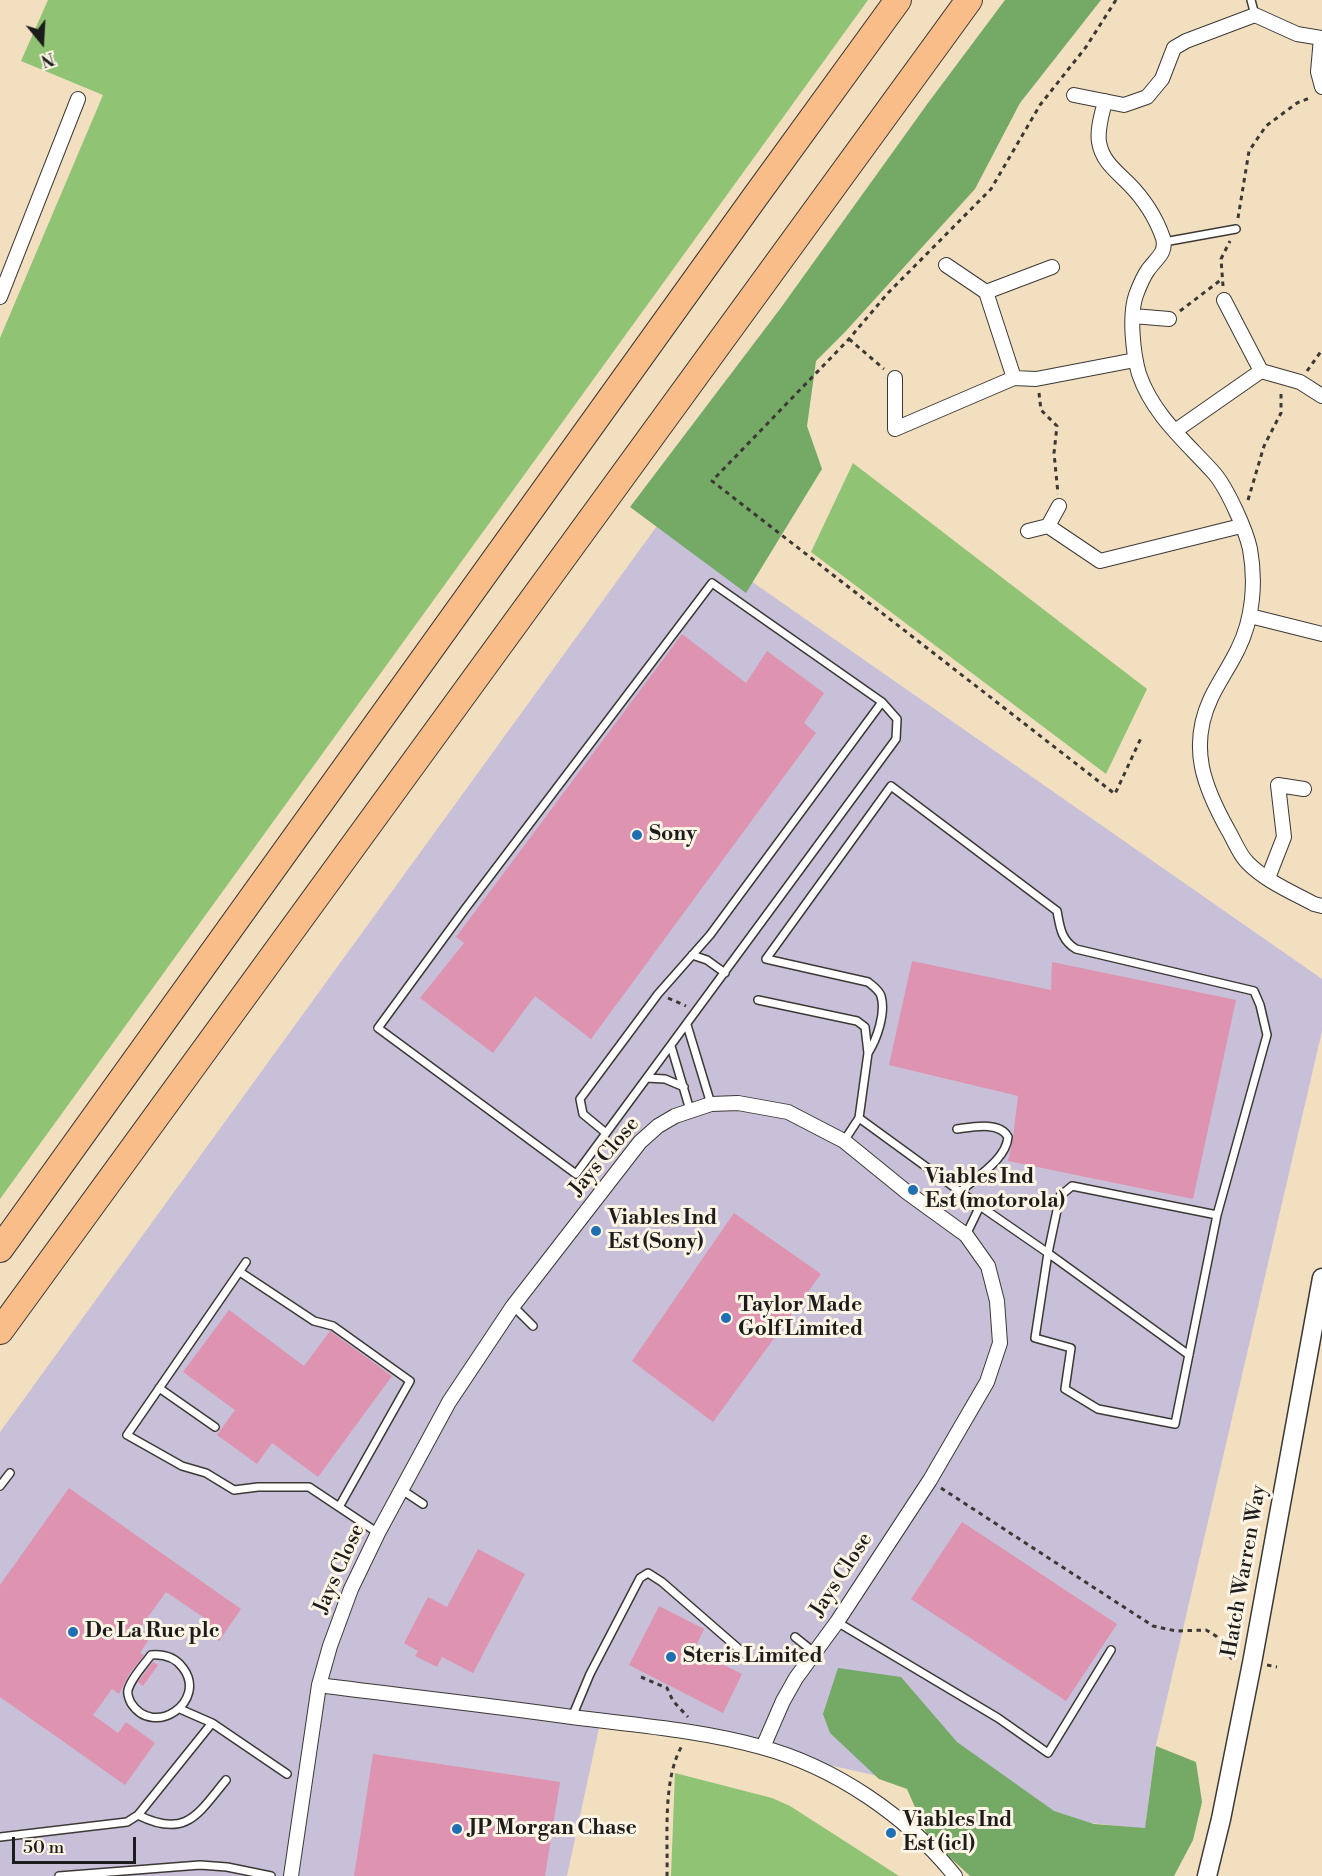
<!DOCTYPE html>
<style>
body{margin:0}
#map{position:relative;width:1322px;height:1876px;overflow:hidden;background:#f2dfc0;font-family:"Libre Bodoni",serif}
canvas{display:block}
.north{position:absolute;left:12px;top:12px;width:60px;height:60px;-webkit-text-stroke:4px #fcf5e5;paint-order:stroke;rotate:162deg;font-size:16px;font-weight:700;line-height:24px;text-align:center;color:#1c1c1c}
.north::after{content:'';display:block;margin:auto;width:21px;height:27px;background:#1c1c1c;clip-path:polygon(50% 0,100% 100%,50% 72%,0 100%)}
.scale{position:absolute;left:12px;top:1837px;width:124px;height:27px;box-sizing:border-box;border:3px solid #1c1c1c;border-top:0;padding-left:8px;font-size:18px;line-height:21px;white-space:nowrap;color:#1c1c1c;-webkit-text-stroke:4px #fcf5e5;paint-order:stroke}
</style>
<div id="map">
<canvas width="1322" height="1876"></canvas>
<div class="north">N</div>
<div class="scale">50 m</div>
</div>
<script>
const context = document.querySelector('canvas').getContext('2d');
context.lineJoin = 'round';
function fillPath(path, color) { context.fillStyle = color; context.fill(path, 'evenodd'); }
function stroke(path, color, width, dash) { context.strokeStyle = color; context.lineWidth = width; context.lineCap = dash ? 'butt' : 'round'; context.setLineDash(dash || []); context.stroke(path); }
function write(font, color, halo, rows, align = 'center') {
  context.font = font + ' "Libre Bodoni",serif'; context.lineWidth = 6; context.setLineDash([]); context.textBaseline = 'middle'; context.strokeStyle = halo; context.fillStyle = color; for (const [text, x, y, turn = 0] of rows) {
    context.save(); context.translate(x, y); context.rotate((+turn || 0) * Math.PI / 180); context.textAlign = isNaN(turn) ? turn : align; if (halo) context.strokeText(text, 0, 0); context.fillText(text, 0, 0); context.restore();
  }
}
const industrial = new Path2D(`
 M662,519L1322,979V1031L1156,1745L1145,1829L1082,1822L602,1714L567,1876H0V1432Z`);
const green = new Path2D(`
 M48,0H868L0,1199V338L103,95L21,61Z
 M853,463L1147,689L1106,774L811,552Z
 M675,1773L772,1798L790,1806L899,1876H671Z`);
const forest = new Path2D(`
 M1005,0H1101L1020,103L975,189L845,332L816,361L807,426L822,469L746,593L630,507L780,309L928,103Z
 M838,1668L901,1677L957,1742L1054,1811L1094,1824L1145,1828L1156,1746L1196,1762L1202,1802L1193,1840L1174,1876H970L928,1837L907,1789L879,1779L830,1733L823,1714Z`);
const building = new Path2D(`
 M682,634L746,683L767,651L824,693L804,723L816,733L591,1039L535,996L493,1053L420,998L464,943L456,937Z
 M912,961L1051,990L1052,962L1236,1000L1193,1199L1008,1161L1013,1138L1018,1096L889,1065Z
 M734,1213L821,1274L713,1422L632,1361Z
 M229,1310L304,1366L330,1331L392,1376L318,1477L272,1443L257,1464L217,1435L235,1410L183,1372Z
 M69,1488L241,1609L219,1641L200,1627L206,1619L166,1592L140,1628L151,1636L140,1653L144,1655L130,1673L119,1694L112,1689L93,1715L118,1733L126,1722L155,1743L125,1785L0,1697V1585Z
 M962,1522L1117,1624L1066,1701L911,1599Z
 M478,1549L525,1574L473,1673L442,1657L437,1667L415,1656L418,1651L404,1643L428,1597L447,1607Z
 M659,1606L704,1629L694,1650L742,1674L723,1713L629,1665Z
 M153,1662L158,1665L143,1686L138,1682Z
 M373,1754L560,1782L545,1876H354Z`);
const path = new Path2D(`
 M1116,0L1086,47L1040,105L991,189L888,293L849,339L712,481L1115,794L1141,738
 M1238,218L1249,151L1266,126L1297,103L1312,97
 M1223,286L1221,259L1230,241
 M1180,311L1222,279
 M849,339L884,369
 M1307,371L1322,350
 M1039,393L1041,410L1057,426L1054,453L1058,494
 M1248,500L1264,446L1281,413V393
 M668,998L686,1006
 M941,1488L1153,1626L1176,1631L1206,1630L1216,1636L1231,1658L1237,1660
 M1267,1665L1277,1667
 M641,1677L667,1688L673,1701L688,1717
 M667,1876C668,1837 662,1778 683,1744`);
const service = new Path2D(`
 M1251,0L1255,15
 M1164,242L1236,229
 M712,583L882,702L897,719L896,739L576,1174L378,1028L465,909Z
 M692,955L707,960L725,973
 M758,1000L857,1021L865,1027L868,1053L859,1118
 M687,1025L711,1104
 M671,1046L690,1110
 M868,1053C877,1039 886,1013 881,996C879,990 873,986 868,982L766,959L891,786L1057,911C1060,927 1061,940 1076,949L1254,991L1260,1005L1267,1035L1217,1215
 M647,1078L665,1079L684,1087
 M957,1129C972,1127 1000,1121 1008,1137C1006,1160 976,1177 960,1192
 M606,1133L583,1114L580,1099L658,994L710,935L882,702
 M844,1141L859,1118L980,1206L966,1235
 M980,1206L1048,1253L1060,1196L1072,1186L1217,1215L1175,1424L1098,1409L1065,1389L1071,1348L1035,1338L1048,1253L1189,1355
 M246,1262L127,1435L182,1466L206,1473L234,1490L258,1487H309L378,1533
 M240,1272L314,1321L333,1326L410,1381L339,1507
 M513,1306L533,1326
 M159,1388L215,1427
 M0,1486L10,1473
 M402,1490L423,1504
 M837,1622L998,1718L1048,1753L1111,1650
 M795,1637L815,1653
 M151,1655C163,1654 175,1657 183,1668C208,1701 154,1739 131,1703C129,1699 127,1695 128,1690C131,1678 144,1665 151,1655Z
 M180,1709L212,1723L287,1774
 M572,1717L590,1674L640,1578L648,1573L662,1582L747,1656
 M138,1815C186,1839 198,1814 226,1780
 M0,1837L127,1822L138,1815L212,1723
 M59,1876L200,1865L227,1867L271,1876`);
const minor = new Path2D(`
 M1321,38L1318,72L1322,87
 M1074,95L1124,105L1147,97L1162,79L1174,48L1186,41L1255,15L1297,34L1322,38
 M1105,101C1102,114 1097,129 1099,142C1102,161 1116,171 1128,183C1143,198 1156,218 1163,238C1164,242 1164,248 1162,252C1159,258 1152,264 1148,270C1143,277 1139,287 1136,295C1129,315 1133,354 1139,374C1153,415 1186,442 1214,473C1227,488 1246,530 1250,549C1256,582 1253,619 1238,649C1230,666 1219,681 1211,698C1188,747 1204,787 1228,830C1234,840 1239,854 1247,862C1265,881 1292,892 1314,904L1322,906
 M946,265L986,292
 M0,297L78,99
 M1224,300L1261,371
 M1133,316L1169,319
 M895,378V429L1014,378L1036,379L1135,360
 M1014,378L986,292L1052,267
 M1175,431L1261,371L1300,382L1322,396
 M1059,506L1048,526L1100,561L1241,526
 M1028,531L1048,526
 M1250,616L1322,634
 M1268,878L1284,837L1278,785L1304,789
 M319,1685C403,1696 488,1705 572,1717C635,1725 700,1730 761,1747C835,1767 907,1816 955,1876
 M291,1876L319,1685L330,1646L351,1589L378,1533L449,1402L513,1306L640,1142L658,1126L675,1116L711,1104L738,1103L788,1112L844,1141L908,1193L966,1235L988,1266L997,1301L1000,1343L987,1382L930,1480L837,1622L796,1678L783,1701L763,1747`);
const tertiary = new Path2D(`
 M1207,1876L1221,1819L1252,1663L1322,1278`);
const motorway = new Path2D(`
 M0,1249L755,197L898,0
 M0,1331L969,0`);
const markers = [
 [637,835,6,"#1f6fb2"],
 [913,1190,6,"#1f6fb2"],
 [596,1231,6,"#1f6fb2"],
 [726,1318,6,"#1f6fb2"],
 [73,1632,6,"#1f6fb2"],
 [671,1657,6,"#1f6fb2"],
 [457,1829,6,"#1f6fb2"],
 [891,1833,6,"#1f6fb2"]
];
const poiNames = [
 ["Sony",649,835],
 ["Viables Ind",925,1178],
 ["Est (motorola)",925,1202],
 ["Viables Ind",608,1219],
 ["Est (Sony)",608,1243],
 ["Taylor Made",738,1306],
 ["Golf Limited",738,1330],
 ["De La Rue plc",85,1632],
 ["Steris Limited",683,1657],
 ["Viables Ind",903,1821],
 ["Est (icl)",903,1845],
 ["JP Morgan Chase",469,1829]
];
const streetNames = [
 ["Jays Close",605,1157,-50],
 ["Jays Close",340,1569,-66],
 ["Hatch Warren Way",1245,1571,-80],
 ["Jays Close",842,1575,-57]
];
fillPath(industrial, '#c8bfd8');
fillPath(green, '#90c374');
fillPath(forest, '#74a966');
fillPath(building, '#de94b0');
stroke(service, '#3c3935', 10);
stroke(minor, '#3c3935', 16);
stroke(tertiary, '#3c3935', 21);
stroke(motorway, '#3c3935', 28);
stroke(path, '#3c3935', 3, [4.5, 4.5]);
stroke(service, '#fff', 7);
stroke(minor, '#fff', 14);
stroke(tertiary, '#fff', 18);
stroke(motorway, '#f8bd89', 26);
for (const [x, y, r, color] of markers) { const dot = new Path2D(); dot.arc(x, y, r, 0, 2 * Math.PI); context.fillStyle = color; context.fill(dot); stroke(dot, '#fcf5e5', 2); }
write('bold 21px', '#1c1c1c', '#fcf5e5', poiNames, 'left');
write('21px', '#1c1c1c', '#fcf5e5', streetNames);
</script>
